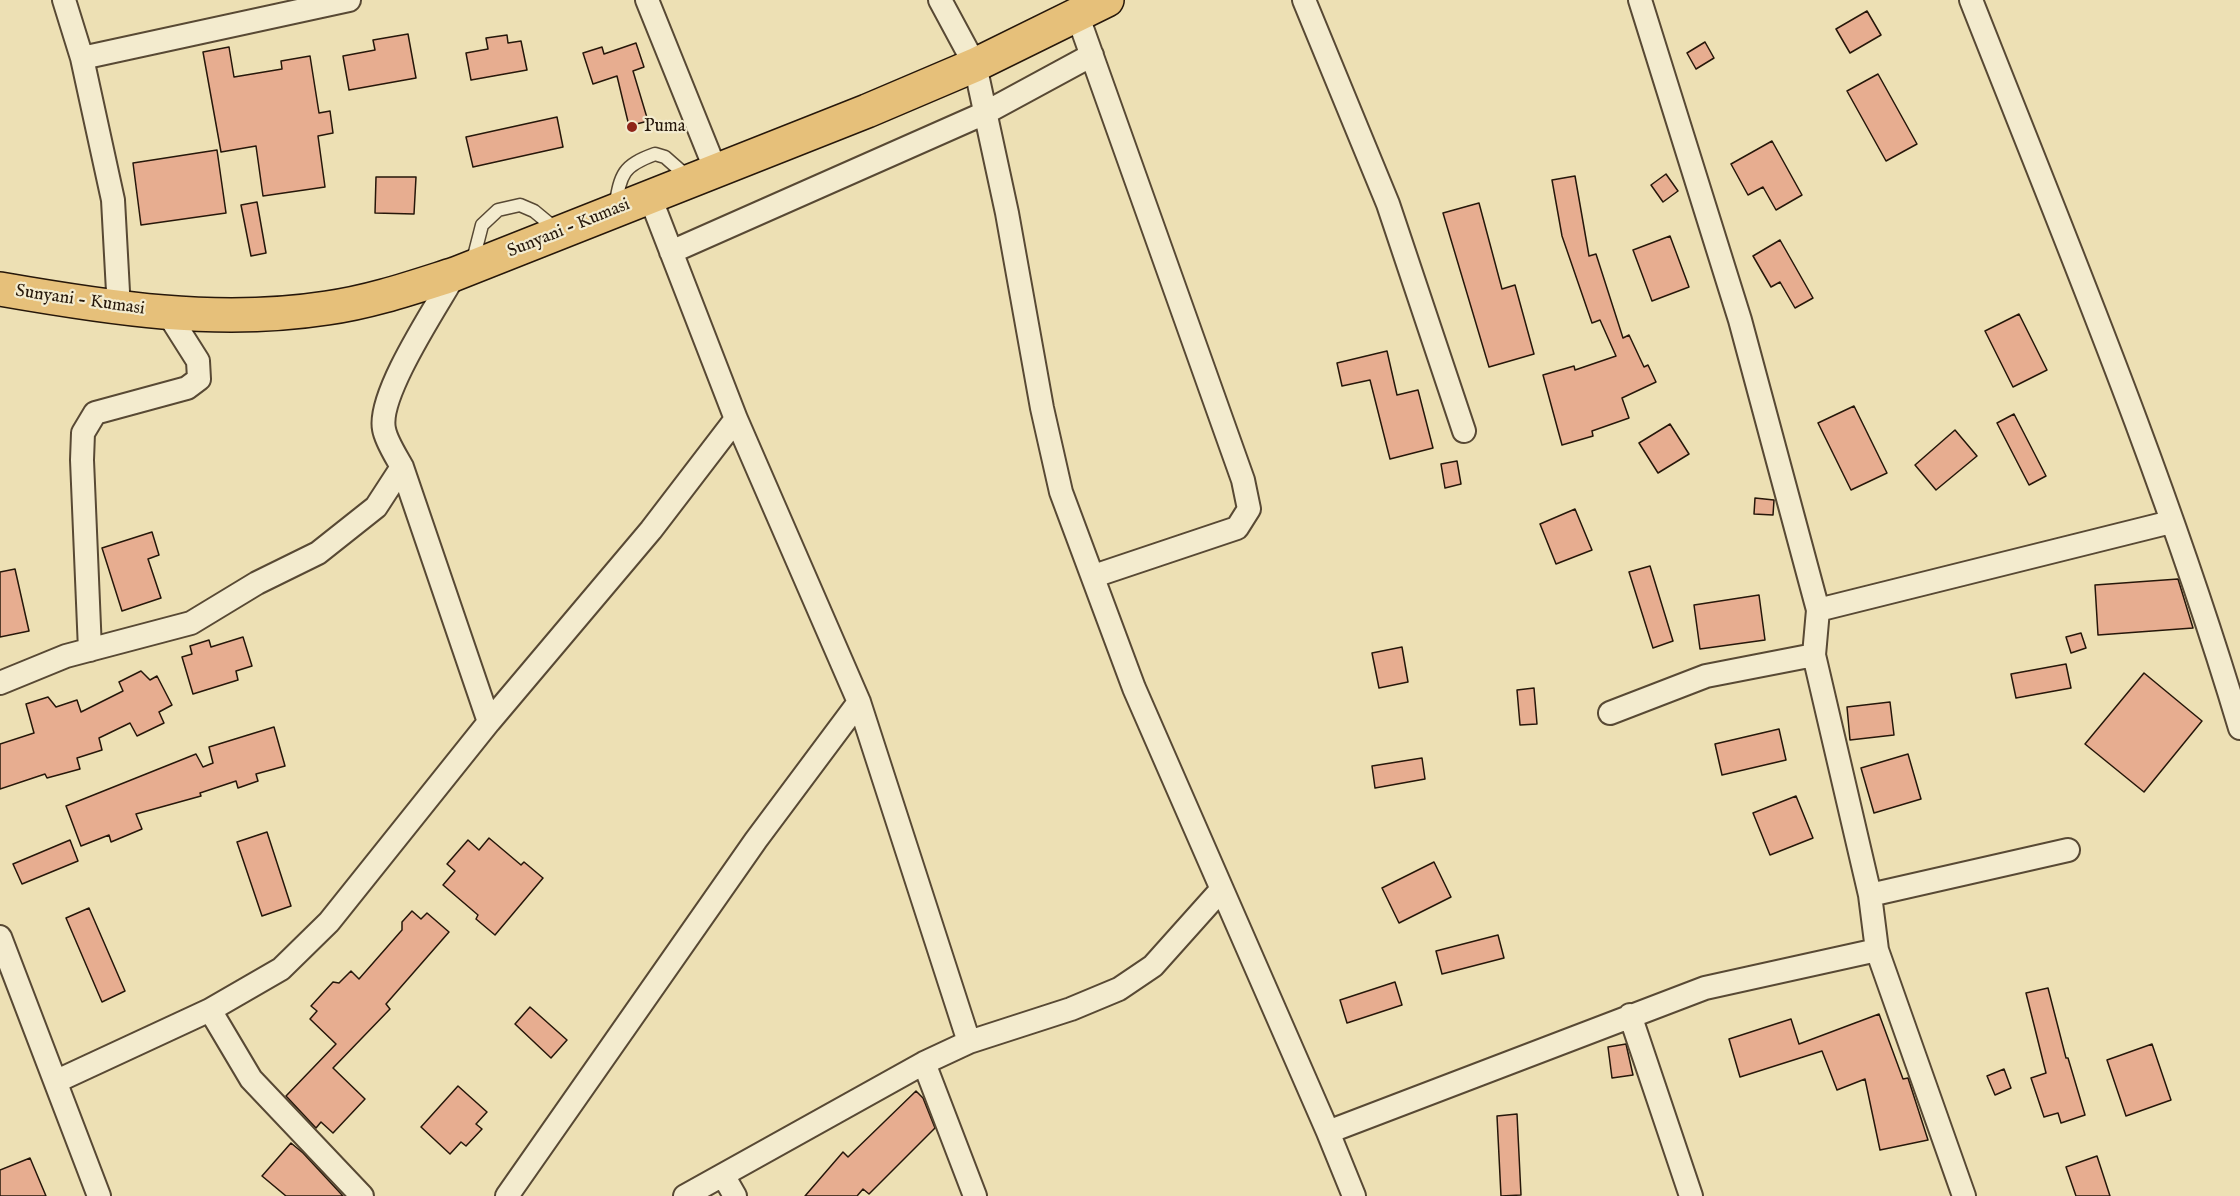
<!DOCTYPE html>
<style>
body{margin:0}
canvas{display:block;background:#ede0b4}
</style>
<canvas width="2240" height="1196"></canvas>
<script>
const context = document.querySelector('canvas').getContext('2d');
context.lineJoin = 'round';
function fillPath(path, color) { context.fillStyle = color; context.fill(path, 'evenodd'); }
function stroke(path, color, width, dash) { context.strokeStyle = color; context.lineWidth = width; context.lineCap = dash ? 'butt' : 'round'; context.setLineDash(dash || []); context.stroke(path); }
function write(font, color, halo, rows, align = 'center') {
  context.font = font + ' "IM FELL English",serif'; context.lineWidth = 4.5; context.setLineDash([]); context.textBaseline = 'middle'; context.strokeStyle = halo; context.fillStyle = color; for (const [text, x, y, turn = 0] of rows) {
    context.save(); context.translate(x, y); context.rotate((+turn || 0) * Math.PI / 180); context.textAlign = isNaN(turn) ? turn : align; if (halo) context.strokeText(text, 0, 0); context.fillText(text, 0, 0); context.restore();
  }
}
const building = new Path2D(`
 M1867,11L1881,35L1850,53L1836,29Z
 M408,34L416,78L349,90L343,56L375,50L373,40Z
 M507,35L508,43L521,41L527,70L471,80L466,53L488,49L486,38Z
 M1705,42L1714,58L1696,69L1687,53Z
 M636,43L644,67L633,71L648,121L629,126L617,76L593,84L583,53L602,47L604,54Z
 M229,47L234,77L282,69L281,61L310,56L319,113L330,111L333,133L318,136L325,187L263,196L256,146L221,152L203,52Z
 M1878,74L1917,144L1886,161L1847,91Z
 M557,117L563,147L473,167L466,137Z
 M1772,141L1802,195L1776,210L1763,187L1748,195L1731,164Z
 M217,150L226,213L141,225L133,163Z
 M1666,174L1678,191L1663,202L1651,185Z
 M1575,176L1589,256L1596,254L1623,338L1629,335L1644,367L1648,365L1656,382L1622,398L1629,418L1592,431L1593,436L1562,445L1543,375L1574,366L1575,370L1616,356L1600,320L1592,323L1562,236L1552,180Z
 M376,177H416L414,214L375,213Z
 M257,202L266,253L251,256L241,205Z
 M1479,203L1502,289L1515,285L1534,354L1489,367L1443,213Z
 M1670,236L1689,287L1652,301L1633,250Z
 M1780,240L1813,298L1795,308L1780,282L1771,287L1753,256Z
 M2019,314L2047,370L2013,387L1985,331Z
 M1387,351L1397,395L1418,390L1433,448L1390,459L1370,380L1342,386L1337,363Z
 M1854,406L1887,473L1851,490L1818,423Z
 M2014,414L2046,476L2029,485L1997,423Z
 M1670,424L1689,454L1658,473L1639,443Z
 M1955,430L1977,456L1936,490L1915,465Z
 M1457,461L1461,484L1445,488L1441,464Z
 M1755,498L1774,500L1773,515L1754,514Z
 M1575,509L1592,550L1556,564L1540,524Z
 M152,532L159,555L148,559L161,598L122,611L102,548Z
 M1650,566L1673,641L1653,648L1629,572Z
 M15,569L29,631L0,637V572Z
 M2178,579L2193,628L2098,635L2095,585Z
 M1759,595L1765,640L1700,649L1694,605Z
 M2081,633L2086,648L2071,653L2066,637Z
 M243,637L252,666L236,671L238,680L193,694L182,657L192,654L190,646L209,640L211,647Z
 M1402,647L1408,682L1379,688L1372,653Z
 M2066,664L2071,688L2016,698L2011,674Z
 M141,671L150,680L157,676L172,705L159,712L164,723L137,736L130,723L99,738L102,750L77,758L80,769L47,778L45,774L0,789V744L34,733L26,704L48,697L56,707L77,700L81,712L123,691L119,682Z
 M2144,673L2202,721L2144,792L2085,744Z
 M1534,688L1537,724L1520,725L1517,690Z
 M1890,702L1894,735L1850,740L1847,707Z
 M274,727L285,766L256,774L258,781L238,788L236,781L200,793L201,796L136,814L142,829L111,842L109,835L81,846L66,806L196,754L203,767L213,763L209,747Z
 M1779,729L1786,760L1722,775L1715,744Z
 M1908,754L1921,799L1874,813L1861,768Z
 M1422,758L1425,779L1375,788L1372,766Z
 M1796,796L1813,838L1770,855L1753,813Z
 M267,832L291,906L262,916L237,842Z
 M489,838L521,865L524,862L543,878L495,935L476,919L478,915L443,885L455,871L447,864L468,840L479,850Z
 M70,840L78,861L22,884L13,864Z
 M1434,862L1451,897L1399,923L1382,888Z
 M89,908L125,991L102,1002L66,918Z
 M412,911L421,919L427,913L449,932L386,1004L390,1009L333,1068L365,1099L333,1133L321,1122L316,1128L286,1096L336,1044L310,1019L317,1011L311,1006L333,982L339,983L351,971L359,979L402,930V922Z
 M1498,935L1504,958L1442,974L1436,951Z
 M1395,982L1402,1005L1347,1023L1340,1000Z
 M2048,988L2066,1058H2068L2085,1115L2061,1123L2058,1113L2044,1117L2031,1078L2046,1073L2026,993Z
 M530,1007L567,1040L551,1058L515,1024Z
 M1879,1014L1903,1079L1908,1078L1928,1140L1880,1150L1865,1079L1837,1090L1822,1051L1740,1077L1729,1039L1791,1019L1799,1044Z
 M1626,1044L1633,1075L1612,1078L1608,1047Z
 M2152,1044L2171,1100L2126,1116L2107,1060Z
 M2004,1069L2011,1088L1995,1095L1987,1076Z
 M458,1086L487,1112L476,1124L482,1129L466,1146L461,1142L450,1154L421,1127Z
 M916,1091L923,1098L935,1128L869,1194L863,1189L857,1196H805L843,1152L848,1157Z
 M1517,1114L1521,1195L1501,1196L1497,1116Z
 M291,1143L303,1153L343,1196H286L262,1176Z
 M2097,1156L2110,1196H2076L2066,1167Z
 M30,1158L46,1196H0V1170Z`);
const lane = new Path2D(`
 M615,207C621,174 622,166 655,154L665,157L690,179
 M472,264L482,225L498,210L520,205L534,211L557,230`);
const street = new Path2D(`
 M64,0L82,58L113,200L119,310
 M647,0L716,171
 M940,0L975,65L1007,213L1042,408L1061,492L1134,688L1328,1132L1354,1196
 M1304,0L1388,204L1464,431
 M1640,0L1740,320L1818,610L1814,655L1870,895L1877,950L1964,1196
 M1971,0C2066,241 2166,480 2240,728
 M1077,14L1243,480L1249,509L1237,528L1094,576
 M82,58L349,0
 M650,197L736,419L859,702L969,1042
 M671,252L985,113L1092,55
 M455,274C437,306 377,395 384,429C386,441 396,456 402,467L489,722
 M1818,610L2171,522
 M90,650L82,460L83,433L95,413L187,388L199,379L198,361L167,312
 M0,683L66,656L191,623L257,583L318,553L376,507L402,467
 M1610,713L1706,676L1814,655
 M1870,895L2068,850
 M0,937L99,1196
 M210,1010L251,1079L362,1196
 M1630,1015L1691,1196
 M924,1063L975,1196
 M57,1081L210,1010L281,969L329,922L489,722L651,530L736,419
 M1328,1132L1705,988L1877,950
 M723,1175L735,1196
 M507,1196L756,840L859,702
 M685,1196L924,1063L969,1042L1071,1009L1119,989L1153,966L1221,890`);
const primary = new Path2D(`
 M0,289C109,308 217,325 327,308C371,302 414,287 455,274L867,111L975,65L1107,0`);
const markers = [
 [632,127,6,"#8f2418"]
];
const poiNames = [
 ["Puma",644,127]
];
const streetNames = [
 ["Sunyani - Kumasi",569,229,-22],
 ["Sunyani - Kumasi",80,301,8]
];
fillPath(building, '#e7ad90');
stroke(building, '#26170a', 1.5);
stroke(lane, '#584934', 15);
stroke(street, '#584934', 26);
stroke(primary, '#26170a', 36);
stroke(lane, '#f3ebce', 12);
stroke(street, '#f3ebce', 22);
stroke(primary, '#e6c07a', 33);
for (const [x, y, r, color] of markers) { const dot = new Path2D(); dot.arc(x, y, r, 0, 2 * Math.PI); context.fillStyle = color; context.fill(dot); stroke(dot, '#f3ebce', 2); }
write('18px', '#26170a', '#f3ebce', poiNames, 'left');
write('18px', '#26170a', '#f3ebce', streetNames);
</script>
